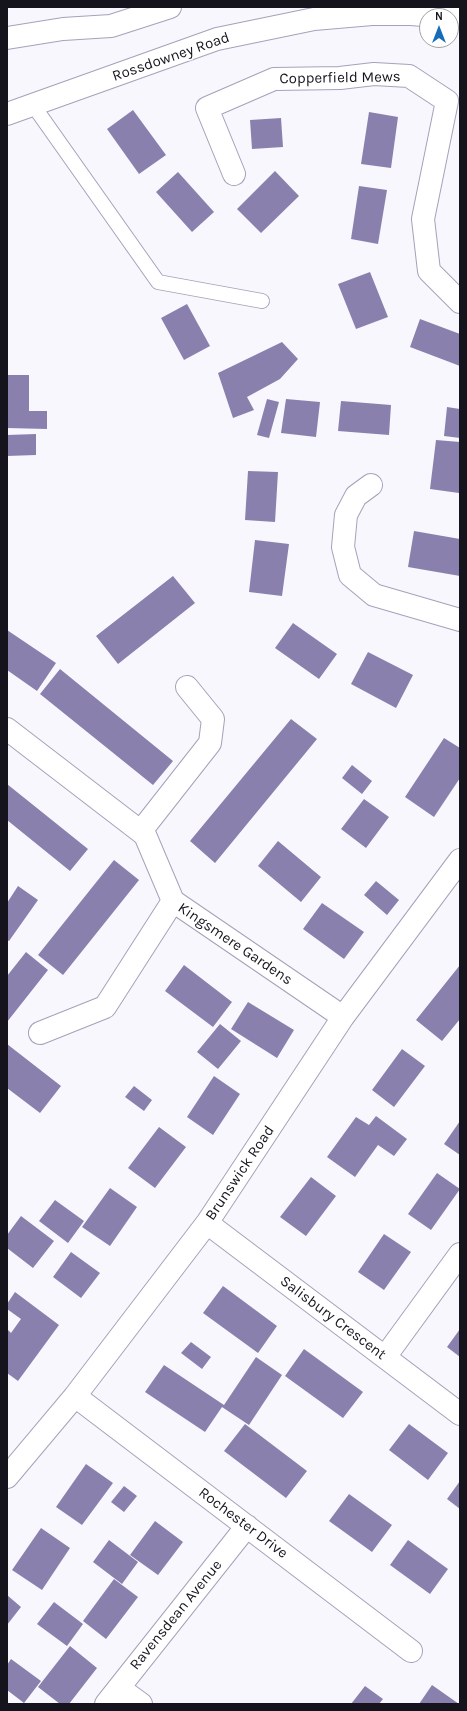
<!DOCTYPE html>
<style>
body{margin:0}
#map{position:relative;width:467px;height:1711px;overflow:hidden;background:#f8f7fd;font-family:Karla,sans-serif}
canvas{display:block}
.frame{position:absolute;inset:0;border:8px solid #15131c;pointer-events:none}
.north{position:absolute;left:419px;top:8px;width:40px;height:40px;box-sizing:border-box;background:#fff;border:1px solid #a1a1a4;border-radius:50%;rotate:0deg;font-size:11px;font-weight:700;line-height:16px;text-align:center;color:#15131c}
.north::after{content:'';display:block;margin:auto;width:14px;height:18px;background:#166cb9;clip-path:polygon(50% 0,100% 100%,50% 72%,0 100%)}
</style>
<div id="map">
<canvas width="467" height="1711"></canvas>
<div class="frame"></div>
<div class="north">N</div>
</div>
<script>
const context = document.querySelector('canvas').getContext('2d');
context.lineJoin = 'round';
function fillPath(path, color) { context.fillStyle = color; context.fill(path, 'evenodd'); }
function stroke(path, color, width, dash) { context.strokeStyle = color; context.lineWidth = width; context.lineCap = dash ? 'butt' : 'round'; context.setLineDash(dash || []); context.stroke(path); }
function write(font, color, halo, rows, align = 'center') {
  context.font = font + ' Karla,sans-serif'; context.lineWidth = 3.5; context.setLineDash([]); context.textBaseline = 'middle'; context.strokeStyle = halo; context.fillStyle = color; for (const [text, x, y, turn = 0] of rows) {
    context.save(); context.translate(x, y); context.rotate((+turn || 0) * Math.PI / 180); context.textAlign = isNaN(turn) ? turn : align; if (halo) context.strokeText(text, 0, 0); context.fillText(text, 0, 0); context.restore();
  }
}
const building = new Path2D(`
 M133,110L166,155L139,174L107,129Z
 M369,112L398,117L391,168L361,164Z
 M281,118L283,147L252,149L250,120Z
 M275,171L299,196L261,233L237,209Z
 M178,172L214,212L192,232L156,192Z
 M359,186L387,190L378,244L351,239Z
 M370,272L388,317L356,329L338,284Z
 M187,304L210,346L184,360L161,318Z
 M420,319L460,334V366L410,347Z
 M282,342L298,359L280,379L247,397L254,410L233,418L218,373Z
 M7,375H29V411H47V429L7,428Z
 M267,399L279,402L269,438L257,435Z
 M286,399L320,402L316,437L281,433Z
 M341,401L391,405L389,435L338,431Z
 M447,407L460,409V438L444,436Z
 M36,434V455L7,456V435Z
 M436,440L460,442L459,493L430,489Z
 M248,471L278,472L275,522L245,520Z
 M414,531L460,539V576L408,567Z
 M255,540L289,544L282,596L249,592Z
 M173,576L195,603L118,664L96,636Z
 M293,623L337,654L319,679L275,648Z
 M7,630L56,663L37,691L7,670Z
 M368,652L413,675L396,708L351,684Z
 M60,669L173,761L153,785L40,694Z
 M291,719L317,739L215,863L190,841Z
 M444,738L460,748V778L434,817L405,797Z
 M352,765L372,781L362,794L342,778Z
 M7,784L88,849L70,871L7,820Z
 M364,799L389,817L366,848L341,829Z
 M278,841L321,877L301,902L258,866Z
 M114,860L139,880L63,975L38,955Z
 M376,881L399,900L387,915L364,895Z
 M18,886L38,900L9,941L7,940V903Z
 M322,903L364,932L344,959L303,929Z
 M26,952L48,970L7,1022V976Z
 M184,965L232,1002L213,1027L165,991Z
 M460,965V1019L442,1041L416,1020Z
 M248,1002L294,1030L277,1058L231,1029Z
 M220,1024L241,1041L218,1069L197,1052Z
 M7,1044L61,1086L40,1113L7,1088Z
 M402,1049L425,1066L394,1107L372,1090Z
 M214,1076L240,1094L213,1135L187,1117Z
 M134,1086L152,1100L144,1111L125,1097Z
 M376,1116L407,1139L394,1156L378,1145L355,1177L327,1157L356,1117L369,1125Z
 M460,1121V1155L444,1144Z
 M159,1127L186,1147L155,1188L128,1168Z
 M437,1173L460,1189L431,1230L408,1214Z
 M311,1177L336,1196L306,1236L280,1217Z
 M110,1188L137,1207L110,1246L82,1227Z
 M55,1200L84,1221L68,1243L39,1221Z
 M21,1216L54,1241L33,1268L7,1248V1235Z
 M384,1234L411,1252L384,1290L358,1272Z
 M71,1252L100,1273L81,1298L53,1277Z
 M223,1286L277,1326L258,1353L203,1313Z
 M15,1292L59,1325L18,1381L7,1373V1329L11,1333L21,1319L7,1309V1304Z
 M460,1329V1357L447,1347Z
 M191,1342L211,1357L202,1369L181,1353Z
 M304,1349L363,1392L343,1418L285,1376Z
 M256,1357L282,1375L249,1425L222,1407L205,1432L145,1392L164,1365L224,1405Z
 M245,1424L307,1471L286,1498L224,1451Z
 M409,1424L448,1453L428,1480L389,1450Z
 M86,1464L113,1483L82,1525L56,1507Z
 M460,1481V1509L447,1499Z
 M124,1486L137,1496L124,1512L111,1502Z
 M349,1494L392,1525L372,1552L329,1521Z
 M155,1521L183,1542L158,1575L130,1555Z
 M41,1528L70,1548L42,1590L12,1570Z
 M109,1540L138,1562L122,1584L93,1562Z
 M408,1540L448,1569L430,1594L390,1565Z
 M114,1579L138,1597L106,1639L83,1621Z
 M7,1595L21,1607L7,1625Z
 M54,1602L83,1624L67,1646L37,1624Z
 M70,1646L97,1668L69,1704H60L38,1687Z
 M11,1659L41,1681L24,1703L7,1690V1665Z
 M432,1685L459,1704H419Z
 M365,1686L383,1699L379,1704H351Z`);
const service = new Path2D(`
 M33,105L158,282L262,301`);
const minor = new Path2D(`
 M7,38L63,29L111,26L170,7
 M234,174L207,108L274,79L340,78L374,74L409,76L447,101L423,219L429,271L460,302
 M371,485L356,496L346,515L343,547L350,575L374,595L460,620
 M7,729L145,835L173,901L343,1017
 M141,831L210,743L213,719L187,687
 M40,1033L105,1007L173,901
 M207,1223L460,1414
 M385,1357L460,1254
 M75,1396L411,1651
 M7,1477L75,1396L207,1223L343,1017L460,860
 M119,1688L141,1704
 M106,1704L247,1526`);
const tertiary = new Path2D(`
 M451,17L460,18
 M7,114L217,39L314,19L372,14H411L436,16`);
const streetNames = [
 ["Rossdowney Road",171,57,-19],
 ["Copperfield Mews",340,78,-1],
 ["Kingsmere Gardens",235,944,34],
 ["Brunswick Road",240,1173,-56],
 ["Salisbury Crescent",333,1318,37],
 ["Rochester Drive",243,1523,37],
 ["Ravensdean Avenue",176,1615,-51]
];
fillPath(building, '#8a80ae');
stroke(service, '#a6a1bb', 16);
stroke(minor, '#a6a1bb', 24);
stroke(tertiary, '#a6a1bb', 24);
stroke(service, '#fff', 14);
stroke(minor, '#fff', 22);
stroke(tertiary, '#fff', 22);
write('15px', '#15131c', '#fff', streetNames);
</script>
